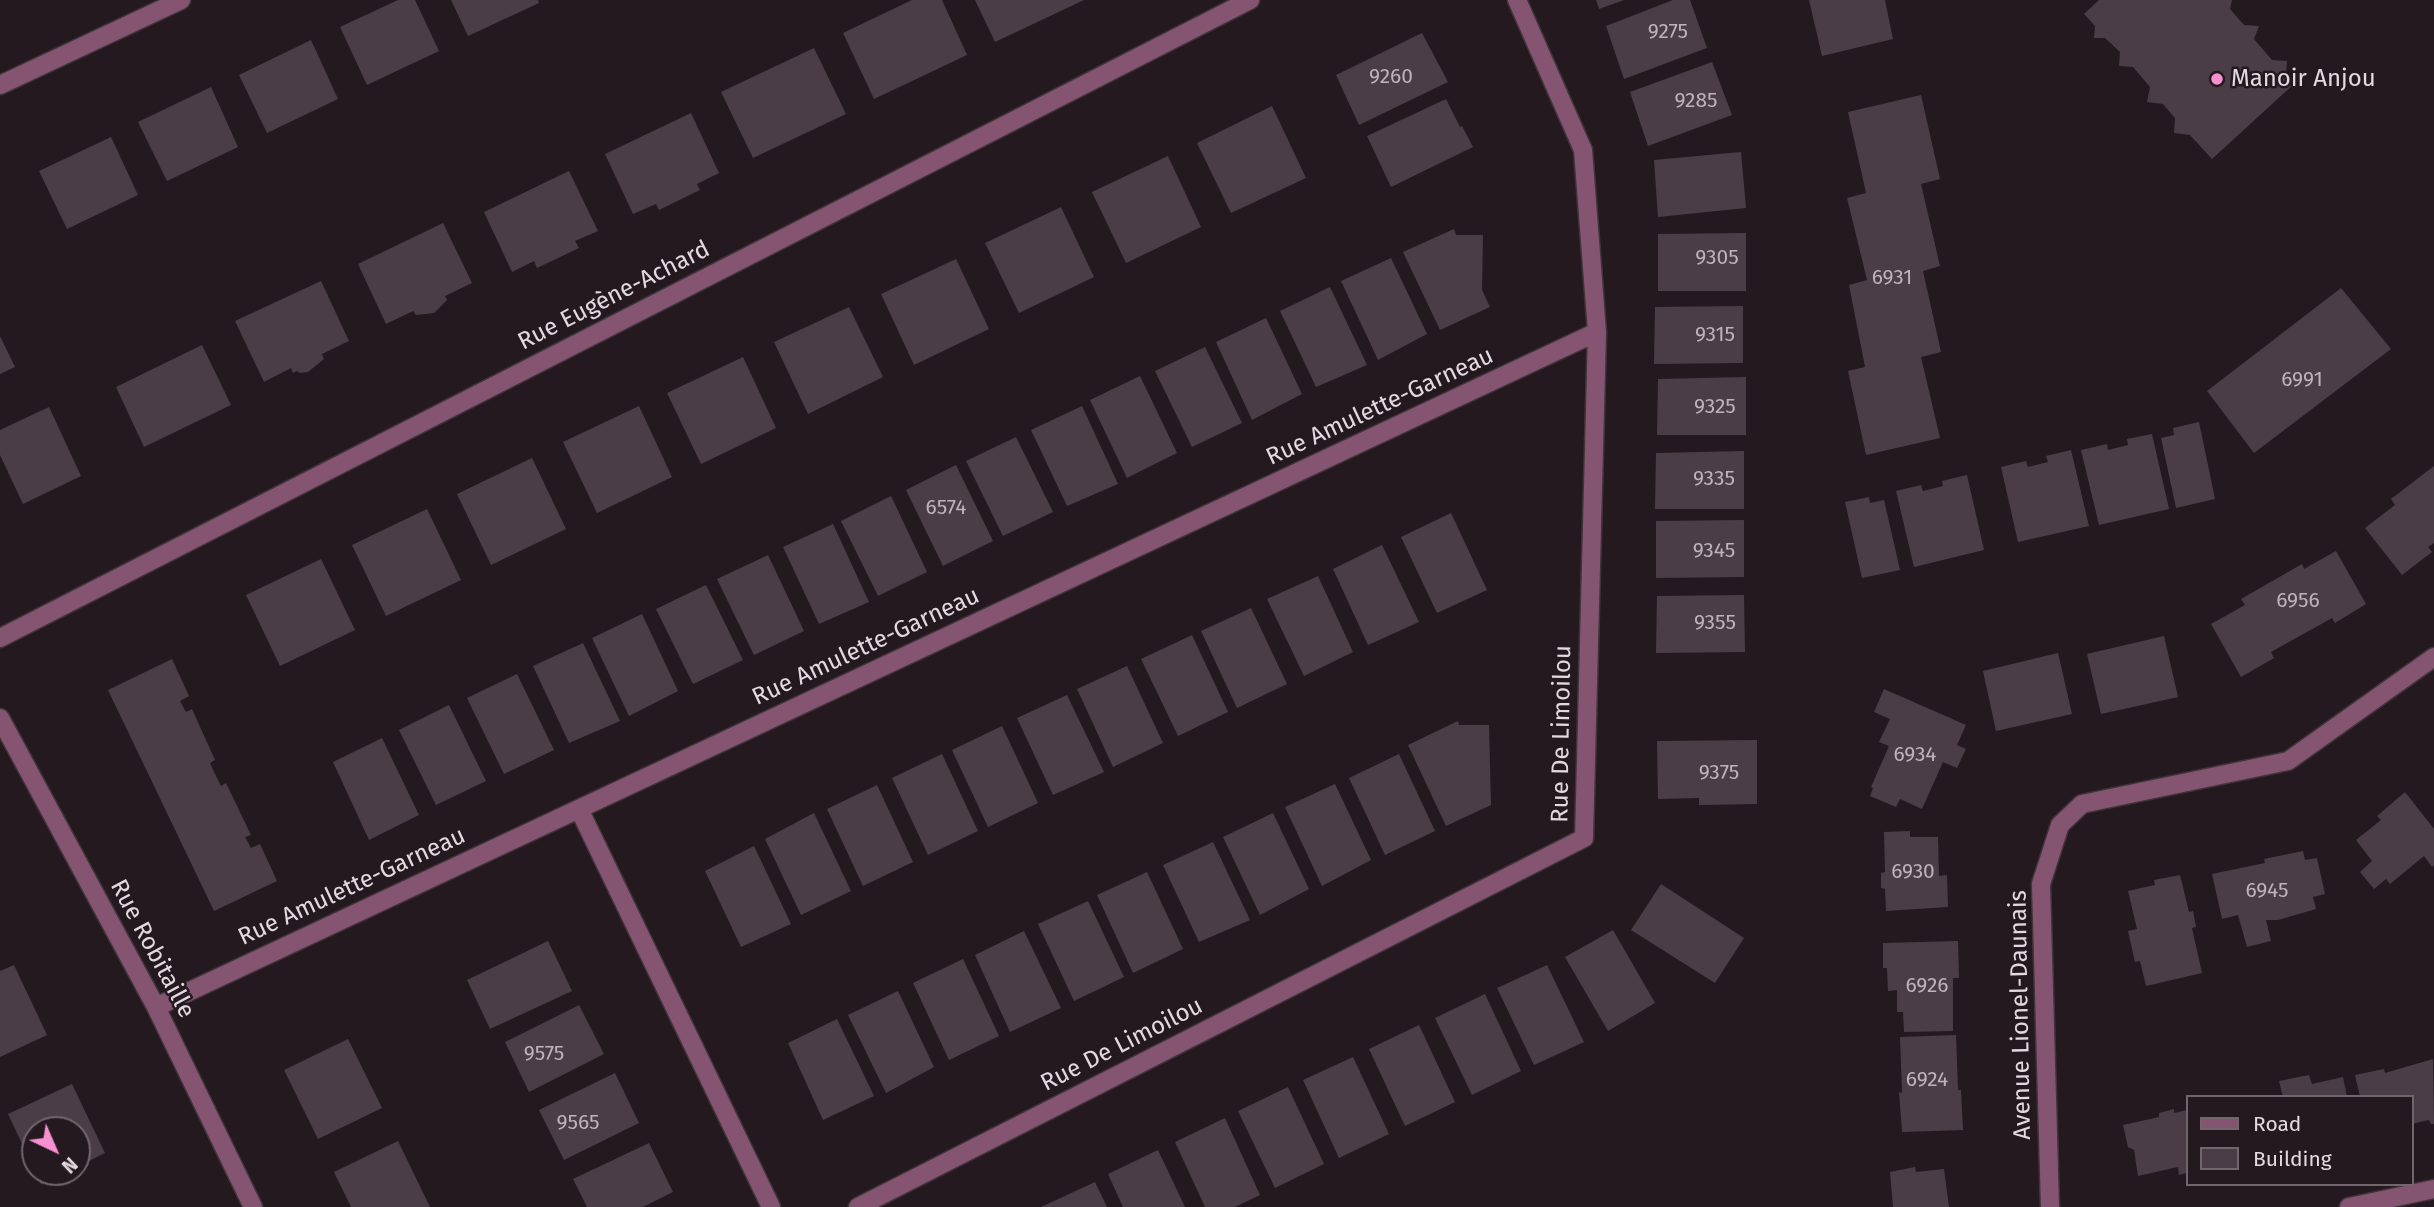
<!DOCTYPE html>
<meta charset="utf-8">
<style>
body{margin:0}
#map{position:relative;width:2434px;height:1207px;overflow:hidden;background:#251920;font-family:"Fira Sans",sans-serif}
canvas{display:block}
.legend{position:absolute;left:2186px;top:1095px;width:228px;height:91px;box-sizing:border-box;background:#251920;border:2px solid #71666c;margin:0;padding:9px 12px;list-style:none;font-size:21px;color:#e3dadf}
.legend li{display:flex;align-items:center;gap:14px;height:35px}
.legend b{width:35px;border:2px solid #71666c}
.north{position:absolute;left:21px;top:1116px;width:70px;height:70px;box-sizing:border-box;background:#251920;border:2px solid #71666c;border-radius:50%;rotate:136deg;font-size:19px;font-weight:700;line-height:28px;text-align:center;color:#e3dadf}
.north::after{content:'';display:block;margin:auto;width:24px;height:32px;background:#f790cf;clip-path:polygon(50% 0,100% 100%,50% 72%,0 100%)}
</style>
<div id="map">
<canvas width="2434" height="1207"></canvas>
<ul class="legend">
<li><b style="height:9px;background:#855471"></b>Road</li>
<li><b style="height:19px;background:#4b3d45"></b>Building</li>
</ul>
<div class="north">N</div>
</div>
<script>
const context = document.querySelector('canvas').getContext('2d');
context.lineJoin = 'round';
function fillPath(path, color) { context.fillStyle = color; context.fill(path, 'evenodd'); }
function stroke(path, color, width, dash) { context.strokeStyle = color; context.lineWidth = width; context.lineCap = dash ? 'butt' : 'round'; context.setLineDash(dash || []); context.stroke(path); }
function write(font, color, halo, rows, align = 'center') {
  context.font = font + ' "Fira Sans",sans-serif'; context.lineWidth = 5; context.setLineDash([]); context.textBaseline = 'middle'; context.strokeStyle = halo; context.fillStyle = color; for (const [text, x, y, turn = 0] of rows) {
    context.save(); context.translate(x, y); context.rotate((+turn || 0) * Math.PI / 180); context.textAlign = isNaN(turn) ? turn : align; if (halo) context.strokeText(text, 0, 0); context.fillText(text, 0, 0); context.restore();
  }
}
const building = new Path2D(`
 M398,0H415L439,51L367,85L340,27Z
 M451,0H538L539,3L468,36Z
 M912,0H942L967,55L874,99L843,33Z
 M975,0H1084L995,42Z
 M1596,0H1624L1599,9Z
 M1673,0H1690L1707,48L1624,79L1606,26Z
 M1809,0H1885L1893,39L1822,56Z
 M2099,0H2232L2230,9L2244,25L2259,26L2254,39L2272,60L2287,61L2286,74L2295,83L2212,159L2190,135L2174,133L2175,118L2163,104L2147,102L2150,87L2133,67L2119,66L2120,52L2105,38H2094L2095,26L2084,14Z
 M1422,33L1448,82L1359,125L1336,75Z
 M311,40L338,99L267,133L239,75Z
 M814,48L846,114L753,158L721,92Z
 M1712,62L1732,115L1648,146L1630,92Z
 M211,87L238,147L167,181L138,122Z
 M1921,95L1940,179L1921,184L1940,266L1923,271L1941,352L1921,357L1940,438L1866,455L1848,371L1865,367L1849,285L1867,280L1847,198L1866,193L1848,112Z
 M1446,99L1460,127L1462,126L1473,147L1391,187L1367,136Z
 M1272,106L1306,178L1231,213L1197,143Z
 M691,113L719,173L697,184L700,190L659,210L656,204L633,214L605,154Z
 M111,137L138,195L67,229L39,171Z
 M1741,152L1746,208L1658,217L1654,160Z
 M1168,156L1201,227L1126,263L1092,192Z
 M569,171L598,231L575,241L579,248L537,268L534,261L512,272L484,212Z
 M1061,207L1094,277L1019,313L985,243Z
 M443,223L472,283L445,296L447,300L434,313L416,315L413,311L386,324L358,264Z
 M1454,229L1456,235H1483L1482,290L1490,307L1440,330L1403,252Z
 M1746,233V291H1658V234Z
 M1391,258L1427,334L1378,360L1341,281Z
 M956,259L989,329L914,365L881,294Z
 M321,281L349,341L322,354L324,359L308,372L300,373L297,371L293,373L291,368L264,382L235,321Z
 M1330,287L1367,365L1316,387L1280,311Z
 M2341,288L2391,349L2254,453L2207,391Z
 M1743,306V363L1654,364L1655,307Z
 M849,307L883,377L808,414L774,342Z
 M1266,318L1302,394L1252,420L1216,342Z
 M0,336L15,367L0,374Z
 M202,345L231,405L144,447L116,387Z
 M1205,347L1242,423L1192,447L1155,371Z
 M743,357L776,428L701,464L667,393Z
 M1140,376L1177,453L1127,478L1090,400Z
 M1746,377V435H1657L1658,379Z
 M639,406L672,477L597,513L563,442Z
 M1082,406L1118,484L1067,506L1031,430Z
 M49,407L81,476L23,504L0,455V430Z
 M2199,422L2215,499L2176,508L2161,438L2174,435L2173,428Z
 M2152,434L2169,509L2099,525L2081,450L2107,444L2108,450L2128,445L2127,439Z
 M1016,437L1053,512L1003,536L966,461Z
 M2071,450L2089,526L2018,542L2001,467L2026,461L2028,467L2048,462L2046,456Z
 M1744,451V509H1655L1656,453Z
 M532,458L566,529L491,565L457,494Z
 M956,465L993,541L943,566L906,490Z
 M2434,466V543L2428,547L2432,552L2402,575L2365,528L2395,505L2391,499Z
 M1967,475L1984,550L1914,567L1896,491L1921,485L1923,491L1943,486L1942,481Z
 M891,496L927,572L878,596L841,521Z
 M1869,497L1870,503L1884,500L1900,570L1862,578L1845,502Z
 M427,509L461,580L386,616L352,545Z
 M1451,513L1487,590L1437,613L1401,537Z
 M1744,520V577L1656,578V521Z
 M833,524L869,602L819,624L783,547Z
 M1382,545L1419,622L1368,645L1333,569Z
 M2336,551L2366,604L2335,623L2332,618L2271,652L2274,658L2241,677L2211,624L2245,605L2241,599L2302,564L2304,569Z
 M768,555L804,631L754,655L717,579Z
 M321,559L355,630L280,666L246,595Z
 M1318,576L1353,652L1304,676L1267,599Z
 M706,585L743,660L693,684L656,609Z
 M1744,595L1745,652L1656,653L1657,596Z
 M1251,608L1287,684L1237,708L1201,631Z
 M642,614L678,691L629,716L592,638Z
 M1192,635L1228,712L1178,736L1141,659Z
 M2164,636L2178,697L2101,714L2087,654Z
 M583,643L620,721L569,743L533,666Z
 M2058,653L2072,714L1996,731L1983,671Z
 M172,659L189,696L180,701L186,712L192,709L215,760L210,763L215,774L221,786L226,783L251,835L245,837L251,848L260,844L277,881L214,911L108,690Z
 M1127,666L1163,743L1113,767L1077,689Z
 M517,674L554,750L504,774L467,698Z
 M1884,689L1966,725L1957,745L1966,749L1957,768L1943,762L1922,809L1900,799L1896,807L1870,796L1873,788L1871,787L1889,746L1879,742L1890,719L1874,712Z
 M1067,695L1104,772L1053,795L1017,718Z
 M449,705L486,781L436,805L399,730Z
 M1458,721L1459,725H1489L1491,805L1446,826L1408,745Z
 M1002,726L1038,803L988,827L952,750Z
 M382,738L419,815L369,840L333,762Z
 M1757,740V804L1699,805V798L1658,799L1657,741Z
 M942,754L978,831L928,855L892,778Z
 M1399,754L1435,831L1385,855L1349,778Z
 M1335,784L1371,860L1322,886L1285,807Z
 M877,785L913,862L863,886L827,809Z
 M2405,792L2434,829V865L2432,867L2424,856L2390,884L2386,879L2374,889L2360,872L2372,861L2356,840L2381,820L2377,816Z
 M814,813L851,891L801,915L765,839Z
 M1273,813L1309,889L1260,915L1223,837Z
 M1910,831V837H1938L1939,876L1947,875L1948,907L1886,911L1885,889L1881,888V873L1885,872L1884,832Z
 M1213,842L1250,920L1199,942L1163,865Z
 M754,846L791,924L741,947L705,871Z
 M2303,851L2305,860L2317,858L2325,894L2313,897L2316,909L2278,920H2266L2271,941L2247,947L2238,915L2222,919L2212,874L2265,863L2264,859Z
 M1147,872L1183,949L1133,973L1097,895Z
 M2180,875L2189,912L2193,911L2196,927L2192,928L2202,973L2146,986L2140,961L2135,962L2128,931L2137,929L2128,891L2155,885L2154,880Z
 M1661,884L1744,938L1715,983L1631,930Z
 M1088,901L1124,977L1074,1001L1038,924Z
 M1613,930L1655,1003L1608,1031L1565,957Z
 M1024,931L1061,1008L1010,1032L975,955Z
 M548,941L572,991L490,1029L467,980Z
 M1958,941L1959,978H1953V1031L1904,1032L1903,1012H1897V990L1888,991L1887,968H1883V943Z
 M963,959L999,1036L949,1060L913,983Z
 M14,965L47,1035L0,1057V971Z
 M1547,965L1584,1042L1534,1065L1497,988Z
 M898,991L934,1067L886,1093L848,1015Z
 M1485,994L1521,1071L1472,1095L1435,1018Z
 M579,1005L604,1054L529,1092L505,1042Z
 M837,1019L874,1096L823,1120L788,1043Z
 M1419,1025L1455,1102L1405,1126L1369,1049Z
 M1956,1035L1958,1090H1961L1963,1130L1902,1132L1899,1092L1902,1093L1900,1037Z
 M348,1039L382,1108L318,1139L284,1070Z
 M1353,1057L1389,1134L1339,1158L1303,1080Z
 M2433,1059L2434,1124H2431L2429,1120L2411,1124V1097H2360L2355,1075L2384,1069L2385,1073Z
 M615,1073L639,1123L564,1160L539,1110Z
 M2309,1075L2312,1084L2343,1077L2347,1097H2283L2279,1081Z
 M72,1084L105,1153L77,1167V1130H35V1172H66L41,1184L8,1114Z
 M1288,1087L1324,1164L1275,1188L1238,1111Z
 M2174,1109V1113L2187,1110V1173L2179,1175L2178,1167L2138,1176L2134,1150L2128,1147L2123,1125L2159,1117V1113Z
 M1225,1118L1260,1195L1235,1207H1205L1175,1142Z
 M398,1141L430,1207H351L334,1172Z
 M649,1143L673,1192L643,1207H587L573,1179Z
 M1158,1150L1185,1207H1123L1108,1174Z
 M1915,1167L1916,1172L1944,1169L1949,1207H1893L1890,1172Z
 M1095,1182L1107,1207H1041Z`);
const minor = new Path2D(`
 M0,85L181,0
 M0,638L1250,0
 M0,718L156,1007L253,1207
 M579,809L771,1207
 M156,1007L1597,332
 M858,1207L1584,838L1597,332L1583,150L1517,0
 M2050,1207L2041,884L2060,825L2082,804L2288,761L2434,657
 M2349,1207L2434,1189`);
const markers = [
 [2217,79,7,"#f790cf"]
];
const numberNames = [
 ["9275",1668,32],
 ["9260",1391,77],
 ["9285",1696,101],
 ["9305",1717,258],
 ["6931",1892,278],
 ["9315",1715,335],
 ["6991",2302,380],
 ["9325",1715,407],
 ["9335",1714,479],
 ["6574",946,508],
 ["9345",1714,551],
 ["6956",2298,601],
 ["9355",1715,623],
 ["6934",1915,755],
 ["9375",1719,773],
 ["6930",1913,872],
 ["6945",2267,891],
 ["6926",1927,986],
 ["9575",544,1054],
 ["6924",1927,1080],
 ["9565",578,1123]
];
const poiNames = [
 ["Manoir Anjou",2231,79]
];
const streetNames = [
 ["Rue Eugène-Achard",614,296,-27],
 ["Rue Amulette-Garneau",1380,407,-25],
 ["Rue Amulette-Garneau",866,647,-25],
 ["Rue De Limoilou",1562,734,-89],
 ["Rue Amulette-Garneau",352,887,-25],
 ["Rue Robitaille",152,949,62],
 ["Avenue Lionel-Daunais",2021,1015,-91],
 ["Rue De Limoilou",1122,1045,-27]
];
fillPath(building, '#4b3d45');
stroke(minor, '#40343b', 21);
stroke(minor, '#855471', 18);
for (const [x, y, r, color] of markers) { const dot = new Path2D(); dot.arc(x, y, r, 0, 2 * Math.PI); context.fillStyle = color; context.fill(dot); stroke(dot, '#251920', 2.5); }
write('21px', '#bdb3b8', null, numberNames);
write('24px', '#e3dadf', '#251920', poiNames, 'left');
write('24px', '#e3dadf', '#251920', streetNames);
</script>
